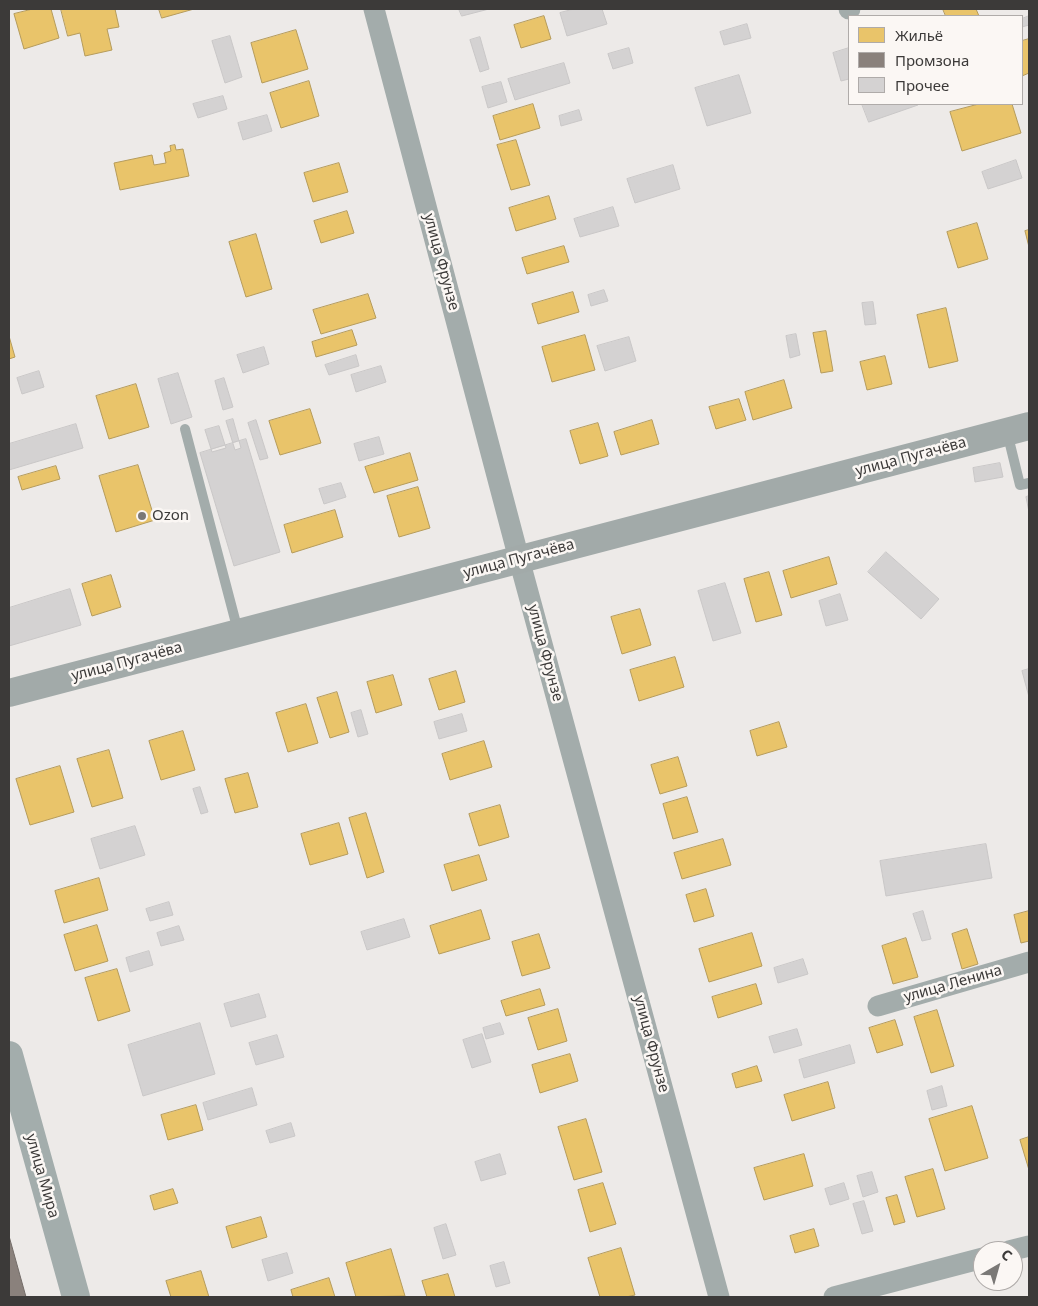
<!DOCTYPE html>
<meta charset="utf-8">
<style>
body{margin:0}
#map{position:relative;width:1038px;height:1306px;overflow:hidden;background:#edeae8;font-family:"Noto Sans",sans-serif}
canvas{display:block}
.frame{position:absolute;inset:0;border:10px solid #3c3a39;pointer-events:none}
.legend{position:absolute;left:848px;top:15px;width:175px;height:90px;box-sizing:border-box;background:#fbf7f4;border:1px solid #afaba9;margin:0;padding:6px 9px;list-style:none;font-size:15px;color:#3c3a39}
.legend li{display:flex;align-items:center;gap:10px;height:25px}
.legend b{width:25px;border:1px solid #afaba9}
.north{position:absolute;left:973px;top:1241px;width:50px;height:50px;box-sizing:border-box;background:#fbf7f4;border:1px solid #afaba9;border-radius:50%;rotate:38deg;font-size:14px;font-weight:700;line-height:20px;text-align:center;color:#3c3a39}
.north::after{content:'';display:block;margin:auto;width:18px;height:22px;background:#7a7876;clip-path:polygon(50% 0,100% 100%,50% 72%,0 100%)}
</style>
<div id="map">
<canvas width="1038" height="1306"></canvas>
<div class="frame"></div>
<ul class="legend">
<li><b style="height:14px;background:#e9c46a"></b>Жильё</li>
<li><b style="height:14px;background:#8a817c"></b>Промзона</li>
<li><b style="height:14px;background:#d4d2d2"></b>Прочее</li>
</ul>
<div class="north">С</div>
</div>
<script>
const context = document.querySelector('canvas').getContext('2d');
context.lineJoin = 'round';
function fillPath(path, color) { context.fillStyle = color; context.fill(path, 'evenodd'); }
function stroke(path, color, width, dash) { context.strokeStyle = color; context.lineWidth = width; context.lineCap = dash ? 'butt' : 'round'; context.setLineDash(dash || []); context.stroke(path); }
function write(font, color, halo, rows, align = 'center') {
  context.font = font + ' "Noto Sans",sans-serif'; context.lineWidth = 5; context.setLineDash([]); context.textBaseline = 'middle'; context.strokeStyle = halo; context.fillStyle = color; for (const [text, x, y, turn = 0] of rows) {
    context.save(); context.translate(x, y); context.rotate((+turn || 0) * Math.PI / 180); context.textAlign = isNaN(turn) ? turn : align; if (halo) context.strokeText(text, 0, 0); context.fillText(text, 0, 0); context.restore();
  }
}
const homes = new Path2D(`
 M33,9H51L59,38L24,49L14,14Z
 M61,9H115L119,27L107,29L112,50L85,56L80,33L68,36Z
 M159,9H194L162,18Z
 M943,9H976L979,16H946Z
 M544,16L551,39L521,48L514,25Z
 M296,30L308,69L262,83L251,43Z
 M1029,39V73L1022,76V41Z
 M309,81L319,116L281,128L270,93Z
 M533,104L540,128L500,140L493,116Z
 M979,104H1012L1021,133L962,151L950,112Z
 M516,140L530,185L511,190L497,145Z
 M175,145L176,150L183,149L189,176L120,190L114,163L152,155L154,165L166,163L164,153L171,151L170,146Z
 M339,163L348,192L313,202L304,173Z
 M549,196L556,219L516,231L509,208Z
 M347,211L354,233L321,243L314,221Z
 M977,223L988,259L958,268L947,232Z
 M1029,230V247L1025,231Z
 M256,234L272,289L246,297L229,242Z
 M564,246L569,262L527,274L522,258Z
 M573,292L579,312L538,324L532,304Z
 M368,294L376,318L321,334L313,310Z
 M946,308L958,361L929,368L917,315Z
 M352,330L357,345L316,357L312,342Z
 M826,331L833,371L821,373L813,333Z
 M585,335L595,370L552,382L542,347Z
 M9,336L15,357L9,359Z
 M885,356L892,384L867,390L860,362Z
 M784,380L792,408L753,420L745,392Z
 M136,384L149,427L109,439L96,396Z
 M739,399L746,420L716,429L709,407Z
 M310,409L321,443L280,455L269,421Z
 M652,420L659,444L621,455L614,432Z
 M598,423L608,456L580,464L570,431Z
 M410,453L418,480L374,493L365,467Z
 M138,465L155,520L116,532L99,476Z
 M56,466L60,479L22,490L18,477Z
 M418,487L430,528L399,537L387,496Z
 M335,510L343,537L292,553L284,525Z
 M829,557L837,584L791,598L783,571Z
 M769,572L782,615L756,622L744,579Z
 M111,575L121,607L92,616L82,584Z
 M640,609L651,645L622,654L611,617Z
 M675,657L684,687L639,701L630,670Z
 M456,671L465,702L439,710L429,679Z
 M393,675L402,705L376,713L367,682Z
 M337,692L349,732L330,738L317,698Z
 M306,704L318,743L288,752L276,713Z
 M779,722L787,747L757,756L750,731Z
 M183,731L195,770L161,780L149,741Z
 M484,741L492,767L450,780L442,754Z
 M109,750L123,798L92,807L77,759Z
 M678,757L687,786L660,794L651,765Z
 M60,766L74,812L30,825L16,779Z
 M248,773L258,807L235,813L225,779Z
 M687,797L698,832L673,839L663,804Z
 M500,805L509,837L479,846L469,814Z
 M366,813L384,872L367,878L349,818Z
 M339,823L348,854L310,865L301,834Z
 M723,839L731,865L682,879L674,853Z
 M479,855L487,880L452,891L444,865Z
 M99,878L108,910L64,923L55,891Z
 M706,889L714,916L694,922L686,895Z
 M481,910L490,939L439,954L430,926Z
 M1029,911V941L1021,943L1014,915Z
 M97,925L108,961L75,971L64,935Z
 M967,929L978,964L962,969L952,934Z
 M752,933L762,966L709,982L699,949Z
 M539,934L550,968L522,976L512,942Z
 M906,938L918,977L893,984L882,946Z
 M117,969L130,1011L98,1021L85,978Z
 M756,984L762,1004L718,1018L712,997Z
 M540,989L545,1005L506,1016L501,1001Z
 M558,1009L567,1041L538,1050L528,1018Z
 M937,1010L954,1066L931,1073L914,1017Z
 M895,1020L903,1045L877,1053L869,1028Z
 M570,1054L578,1081L540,1093L532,1065Z
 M757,1066L762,1081L736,1088L732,1074Z
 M828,1082L835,1108L792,1121L784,1095Z
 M196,1105L203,1130L168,1140L161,1115Z
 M972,1106L988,1158L945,1171L929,1119Z
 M586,1119L602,1172L574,1180L558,1127Z
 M1029,1137V1170L1020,1140Z
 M804,1154L813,1186L764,1200L754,1168Z
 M933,1169L945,1209L917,1217L905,1177Z
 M603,1183L616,1224L590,1232L578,1190Z
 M173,1189L178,1203L154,1210L150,1196Z
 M897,1195L905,1222L894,1225L886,1198Z
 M261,1217L267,1237L232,1248L226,1227Z
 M814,1229L819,1246L795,1253L790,1236Z
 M621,1248L635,1295L626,1297H600L588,1258Z
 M391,1249L405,1296L356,1297L346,1263Z
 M201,1271L209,1297H171L166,1281Z
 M448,1274L455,1297H427L422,1281Z
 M329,1278L335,1297H293L291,1290Z`);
const industry = new Path2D(`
 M9,1236L26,1297H9Z`);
const building = new Path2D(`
 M459,9H489L462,16Z
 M574,9H602L607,24L567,36L560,13Z
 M1029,16V25L1022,27V19Z
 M747,24L751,38L724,45L720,32Z
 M230,36L242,77L225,83L212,41Z
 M480,37L489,69L480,72L470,40Z
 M629,48L633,63L613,69L608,54Z
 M849,48V79L841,81L833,53Z
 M564,63L570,83L515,100L508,79Z
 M739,75L751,113L707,126L695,88Z
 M501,82L507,102L488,108L482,87Z
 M223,96L227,109L198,118L193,104Z
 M862,104H917L918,105L869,122Z
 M579,110L582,120L561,126L559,116Z
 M267,115L272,131L243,140L238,123Z
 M1016,160L1022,178L988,189L982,172Z
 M673,165L680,189L635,203L627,179Z
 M613,207L619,226L580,237L574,219Z
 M604,290L608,301L591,306L588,295Z
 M873,302L876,324L865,325L862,303Z
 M796,334L800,355L790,358L786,336Z
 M629,337L636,361L605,371L597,346Z
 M264,347L269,364L243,373L237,355Z
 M356,355L359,366L329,375L325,365Z
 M381,366L386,382L356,392L351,375Z
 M39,371L44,387L22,394L17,378Z
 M178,373L192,417L171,424L158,379Z
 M224,378L233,407L223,410L215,381Z
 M233,419L241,448L235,450L226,421Z
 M256,420L268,458L260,460L248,423Z
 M76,424L83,448L9,470V444Z
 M219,426L226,448L212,452L205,430Z
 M379,437L384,454L359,461L354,444Z
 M246,439L280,552L234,566L200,453Z
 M1000,463L1003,477L975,482L973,468Z
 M341,483L346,497L324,504L319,489Z
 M1029,496V512L1026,497Z
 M886,552L939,599L921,619L868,572Z
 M725,583L741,633L713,641L698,591Z
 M70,589L81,625L9,646V608Z
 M840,594L848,620L826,626L819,601Z
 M1029,669V697L1022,671Z
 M361,710L368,734L358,737L351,713Z
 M462,714L467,731L439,739L434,722Z
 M200,787L208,812L201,814L193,789Z
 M135,826L145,855L100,869L91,839Z
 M986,844L992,878L886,896L880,861Z
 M169,902L173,915L150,921L146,909Z
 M923,911L931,939L922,941L913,914Z
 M404,919L410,937L367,950L361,932Z
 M179,926L184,940L161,946L157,933Z
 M149,951L153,965L130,972L126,958Z
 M803,959L808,974L778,983L774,968Z
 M259,994L266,1017L231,1027L224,1004Z
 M200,1023L215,1074L143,1096L128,1045Z
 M500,1023L504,1034L486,1039L483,1028Z
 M797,1029L802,1045L774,1053L769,1037Z
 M482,1034L491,1062L472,1068L463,1040Z
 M277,1035L284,1057L256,1065L249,1043Z
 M850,1045L855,1063L804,1078L799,1060Z
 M942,1086L947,1106L932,1110L927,1091Z
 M252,1088L257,1105L208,1120L203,1103Z
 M291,1123L295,1136L270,1143L266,1131Z
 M500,1154L506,1174L481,1181L475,1162Z
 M872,1172L878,1192L863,1197L857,1176Z
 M844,1183L849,1199L830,1205L825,1189Z
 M864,1201L873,1231L862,1234L853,1204Z
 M446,1224L456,1255L443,1259L434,1228Z
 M287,1253L293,1273L268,1281L262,1260Z
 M504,1262L510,1283L496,1287L490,1266Z`);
const lane = new Path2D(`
 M185,429L238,631
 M1007,432L1020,485L1029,483`);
const street = new Path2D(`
 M374,9L519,559L719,1297
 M849,9H850
 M878,1006L1029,962
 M1009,1251L1029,1246
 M834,1297L983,1258`);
const secondary = new Path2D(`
 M9,693L1029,426`);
const primary = new Path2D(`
 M9,1055L76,1297`);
const markers = [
 [142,516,5,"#7a7876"]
];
const streetNames = [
 ["улица Фрунзе",441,262,75],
 ["улица Пугачёва",911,457,-15],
 ["улица Пугачёва",519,559,-15],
 ["улица Фрунзе",545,653,75],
 ["улица Пугачёва",127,662,-15],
 ["улица Ленина",953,984,-16],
 ["улица Фрунзе",651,1044,75],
 ["улица Мира",42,1176,74]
];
const poiNames = [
 ["Ozon",152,516]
];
fillPath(homes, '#e9c46a');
stroke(homes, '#b59b5b', 1);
fillPath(industry, '#8a817c');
stroke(industry, '#736c68', 1);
fillPath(building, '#d4d2d2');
stroke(building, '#c9c7c7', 1);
stroke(lane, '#a3acab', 10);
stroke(street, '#a3acab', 21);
stroke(secondary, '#a2aaa9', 28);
stroke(primary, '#a3adac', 28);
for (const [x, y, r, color] of markers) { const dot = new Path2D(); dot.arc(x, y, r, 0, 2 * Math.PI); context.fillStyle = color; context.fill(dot); stroke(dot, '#fbf7f4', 2); }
write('15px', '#3c3a39', '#fbf7f4', streetNames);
write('15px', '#3c3a39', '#fbf7f4', poiNames, 'left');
</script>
